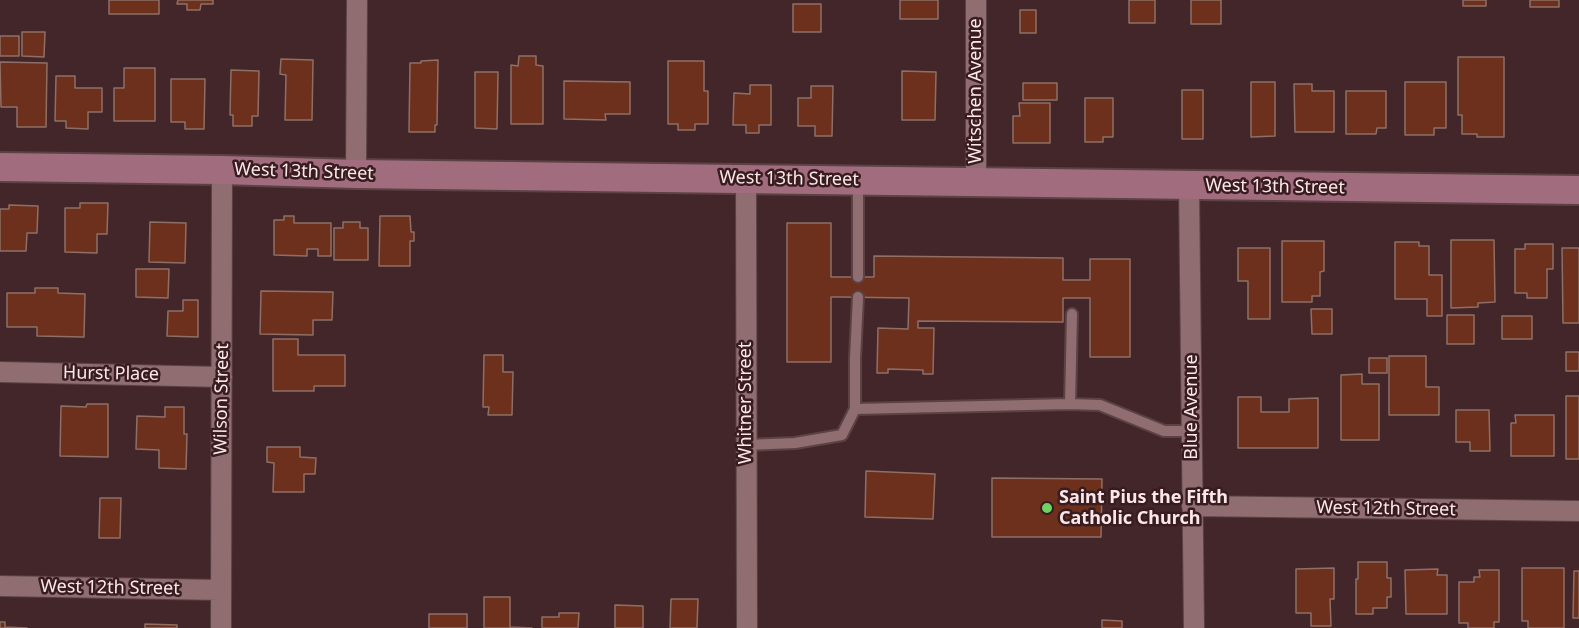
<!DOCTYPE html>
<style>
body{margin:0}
canvas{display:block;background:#432629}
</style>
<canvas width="1579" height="628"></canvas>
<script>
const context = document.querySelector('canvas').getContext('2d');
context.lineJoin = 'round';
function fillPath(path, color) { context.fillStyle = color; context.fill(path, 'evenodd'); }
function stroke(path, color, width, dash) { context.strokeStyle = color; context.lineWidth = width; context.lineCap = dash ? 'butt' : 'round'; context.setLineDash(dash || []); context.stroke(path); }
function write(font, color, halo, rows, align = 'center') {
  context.font = font + ' "Noto Sans",sans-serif'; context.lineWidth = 5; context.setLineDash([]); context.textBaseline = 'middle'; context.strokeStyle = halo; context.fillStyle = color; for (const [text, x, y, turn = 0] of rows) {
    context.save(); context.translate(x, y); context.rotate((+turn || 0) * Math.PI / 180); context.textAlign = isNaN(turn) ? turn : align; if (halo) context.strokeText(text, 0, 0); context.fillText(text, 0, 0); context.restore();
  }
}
const building = new Path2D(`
 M109,0H159V14H109Z
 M178,0H213V4H201L200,10H187V4H177Z
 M900,0H938V19H900Z
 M1129,0H1155V23H1129Z
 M1191,0H1221V24H1191Z
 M1463,0H1486V6H1463Z
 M1530,0H1559V7H1530Z
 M793,4H821V32H793Z
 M1020,10H1036V33H1020Z
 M22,32H45L44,57L22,56Z
 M0,36H19V56H0Z
 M519,56H536V65L543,66V124H511V65L518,66Z
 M1458,57H1504V137H1477V134H1462V115H1458Z
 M281,59L313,60L312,120H285L286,75L280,74Z
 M438,60L437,125H435V132H409L410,63H421V61Z
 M668,61H704V91H708V124H695V130H678V124H668Z
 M0,62L47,63L46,127H17V107H1Z
 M124,68H155V121H114V88H124Z
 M231,70L259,71L258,116H252V126H233V115H230Z
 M902,71L936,72L935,120H902Z
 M475,72H498L497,129L475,128Z
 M56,76H75V88H102V112H88V129L66,128V121H55Z
 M171,79H205L204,129H185V122H171Z
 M564,81L630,82V114H605L606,120L564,119Z
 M1251,82H1275V136L1251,137Z
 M1405,82H1446V128H1434V135H1405Z
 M1023,83H1057V100H1023Z
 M1294,84H1312V91H1334V132H1295Z
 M750,85H771V125H759V133H746V125H733L734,93L750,94Z
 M811,86H833L832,136H815V126H798V98H811Z
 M1182,90H1203V139H1182Z
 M1346,91H1386V128H1377L1376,134H1346Z
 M1085,98H1113V137H1103V142H1085Z
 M1019,103H1050V143H1013V116H1020Z
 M80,203H108L107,234H97V253L65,252V208H80Z
 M9,205L38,206L37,233H27L26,251H0V209H9Z
 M284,216H294V223H331V256H318V249H307V256L274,255V220H284Z
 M380,216H410L411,232H414V241H410V266H379Z
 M150,222L186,223L185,263L149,262Z
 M343,222H360V228H368V260H334V228H343Z
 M787,223H831V277H874V256L1063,258V280H1090V259H1130V357H1090V298H1063V322L918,321V328H934L933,374H923V370L888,369V373H877L878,328L908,329L909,298L840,297H831V362H787Z
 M1451,240H1494L1495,302L1478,303V307L1451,308Z
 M1282,241H1324V271L1320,272V296H1312V302H1282Z
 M1395,242H1419V246H1429V275H1442V316H1427V299H1395Z
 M1525,244H1553V269H1547V298H1527V293H1515V249H1525Z
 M1238,248H1270V319H1248V281H1238Z
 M1562,248H1579V323H1563Z
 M136,269H169L168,298L136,297Z
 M35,288H58V293L85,294L84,337L37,336V327H7V293H35Z
 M261,291L333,292L332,320H313V335L260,334Z
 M183,300H198V337L167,336L168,311H183Z
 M1311,309H1332V334H1312Z
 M1447,315H1474V344H1447Z
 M1502,316H1532V339H1502Z
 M273,339H298V355H345V386H314V391H273Z
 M1566,352H1579V371H1566Z
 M484,355H503V372H513L512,415H488L489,407H483Z
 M1389,356H1426V387H1439V415H1389Z
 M1369,358H1387V373H1369Z
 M1362,374V384H1379V440H1341V375Z
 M1566,396H1579V459H1566Z
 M1238,397H1261V412H1289V399L1318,398V448H1238Z
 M87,404H108V457L60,456L61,406L86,407Z
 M165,407H184V434H187L186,469L159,468V450L136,449L137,416L165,417Z
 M1456,410H1489L1490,451H1470V442H1456Z
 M1515,415H1554V456H1511V423H1516Z
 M267,447H300V457L316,458L315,474H304V492H273L274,463L267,462Z
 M866,471L935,474L933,519L865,517Z
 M992,478L1102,479L1101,537H992Z
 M100,498H121L120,538H99Z
 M1358,562H1387V578H1391V597H1387V608H1373V614H1356V579H1358Z
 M1334,568V599H1330L1331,626H1311V613H1296V569Z
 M1522,568H1564V628H1528V621H1522Z
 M1438,569L1437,575H1447V614H1406L1405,570Z
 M1479,570H1499V622H1494V628H1468V623H1459V582H1474V577H1480Z
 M1574,571H1579V618H1573Z
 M484,597H510V627L532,628H484Z
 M671,599H698L697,628H670Z
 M615,605L643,606V628H615Z
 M559,613H579L578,628H542V617H559Z
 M429,614H467V628H429Z
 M1102,620L1122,621V628H1102Z
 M0,622H5V627L27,628H0Z
 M145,624L177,625V628H145Z`);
const lane = new Path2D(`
 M858,181V277
 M1070,404L1072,314
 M855,409L1070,404L1100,405L1164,431H1192
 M746,445L795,443L842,435L855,409V359L858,297`);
const street = new Path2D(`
 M976,0V183
 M356,174L357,0
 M746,179L747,628
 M1189,186L1194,628
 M0,372L222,377
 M1192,506L1579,511
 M0,586L220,590
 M221,628L222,170`);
const secondary = new Path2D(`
 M0,167L222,170L356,174L1579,190`);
const markers = [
 [1047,508,6,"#6ed360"]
];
const streetNames = [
 ["Witschen Avenue",976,91,-90],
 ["West 13th Street",304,172,2],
 ["West 13th Street",789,179,1],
 ["West 13th Street",1275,187,1],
 ["Hurst Place",111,374,1],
 ["Wilson Street",222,399,-89],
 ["Whitner Street",746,403,-90],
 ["Blue Avenue",1192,407,-90],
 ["West 12th Street",1386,509,1],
 ["West 12th Street",110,588,1]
];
const poiNames = [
 ["Saint Pius the Fifth",1059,498],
 ["Catholic Church",1059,519]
];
fillPath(building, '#6d301c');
stroke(building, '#8f6f65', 1.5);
stroke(lane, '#5b4245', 14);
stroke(street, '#5b4245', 22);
stroke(secondary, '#5b4245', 32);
stroke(lane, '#8f6d70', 10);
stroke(street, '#8f6d70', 20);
stroke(secondary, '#a26c7f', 28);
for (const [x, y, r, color] of markers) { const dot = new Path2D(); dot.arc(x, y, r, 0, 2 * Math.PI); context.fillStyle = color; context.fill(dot); stroke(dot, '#381c20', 2); }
write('18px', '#fbe7e8', '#381c20', streetNames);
write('bold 18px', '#fbe7e8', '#381c20', poiNames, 'left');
</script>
